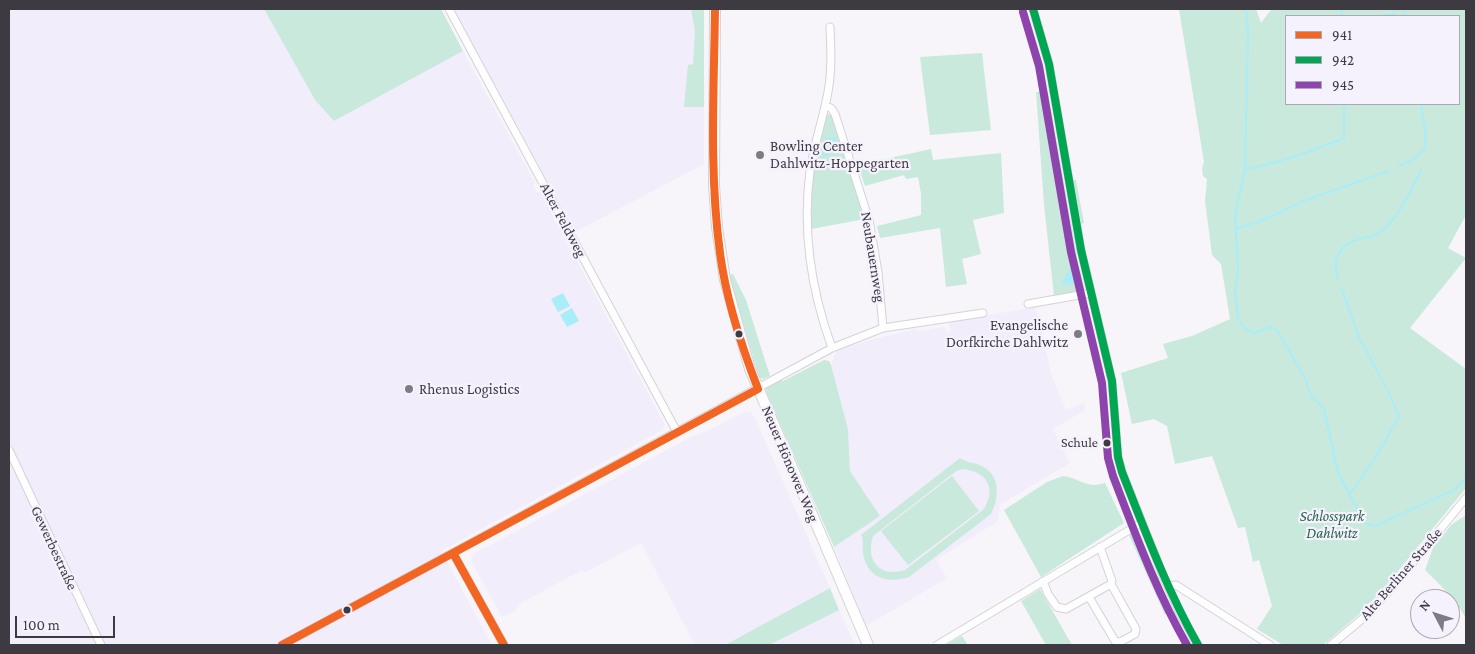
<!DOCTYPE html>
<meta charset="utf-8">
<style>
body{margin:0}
#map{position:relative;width:1475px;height:654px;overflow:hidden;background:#f7f5fa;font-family:"Crimson Pro",serif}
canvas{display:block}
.frame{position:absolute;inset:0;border:10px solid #3d3a41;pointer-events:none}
.legend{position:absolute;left:1285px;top:15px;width:175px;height:90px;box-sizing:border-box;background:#f6f2fd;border:1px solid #aca8b2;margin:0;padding:6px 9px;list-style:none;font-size:15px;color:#3d3a41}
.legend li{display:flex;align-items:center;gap:10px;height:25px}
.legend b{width:25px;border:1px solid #aca8b2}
.north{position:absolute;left:1410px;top:589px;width:50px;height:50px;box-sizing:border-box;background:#f6f2fd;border:1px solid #aca8b2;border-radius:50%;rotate:310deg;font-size:14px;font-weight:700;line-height:20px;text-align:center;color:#3d3a41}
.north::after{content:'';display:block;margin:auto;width:18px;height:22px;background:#7e7b82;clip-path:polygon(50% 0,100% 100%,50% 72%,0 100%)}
.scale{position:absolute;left:15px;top:616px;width:100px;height:22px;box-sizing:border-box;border:2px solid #3d3a41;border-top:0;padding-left:6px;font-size:15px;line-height:18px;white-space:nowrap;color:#3d3a41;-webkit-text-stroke:4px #f6f2fd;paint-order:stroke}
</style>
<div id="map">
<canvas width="1475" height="654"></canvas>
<div class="frame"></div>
<ul class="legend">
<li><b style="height:6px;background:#f26522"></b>941</li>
<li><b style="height:6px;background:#00a651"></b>942</li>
<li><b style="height:6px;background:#8e44ad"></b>945</li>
</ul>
<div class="north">N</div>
<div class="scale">100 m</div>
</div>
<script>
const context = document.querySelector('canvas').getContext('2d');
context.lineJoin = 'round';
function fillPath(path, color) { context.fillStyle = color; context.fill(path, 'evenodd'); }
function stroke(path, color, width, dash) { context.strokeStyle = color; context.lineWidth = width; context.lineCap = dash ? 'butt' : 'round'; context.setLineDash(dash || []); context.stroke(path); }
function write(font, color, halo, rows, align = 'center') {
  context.font = font + ' "Crimson Pro",serif'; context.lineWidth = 4.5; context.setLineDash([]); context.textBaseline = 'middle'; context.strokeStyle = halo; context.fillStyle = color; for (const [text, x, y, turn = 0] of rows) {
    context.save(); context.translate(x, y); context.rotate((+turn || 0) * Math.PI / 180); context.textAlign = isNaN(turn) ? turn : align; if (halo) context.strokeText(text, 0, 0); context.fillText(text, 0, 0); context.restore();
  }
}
const built = new Path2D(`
 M9,9H264L315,100L334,121L463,51L535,183L533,186L536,192H540L665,425L662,430L441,551L492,645H9Z
 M454,9H704V164L575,232Z
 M1035,307L1041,325L1051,375L1066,410L1084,403L1085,410L1053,429L1070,463L1000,505L998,521L936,560L947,578L866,626L834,547L880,516L850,471L848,429L831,365L837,350L878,338L917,329L918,331L944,327L947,332H950L949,322Z
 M746,411L751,412L755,418L830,588L725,645H695L641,543L584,573L582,570L521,603L515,611L502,617L472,563L471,559L474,554L689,438L707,431Z
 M839,610L855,645H769Z`);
const green = new Path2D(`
 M264,9H441L463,51L334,121L315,100Z
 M691,9H704V107H684L688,65L693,64L695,31Z
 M1179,9H1256L1261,23L1270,11L1274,9H1466V215L1448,248L1466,258L1410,328L1466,369V488L1389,582L1363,611L1323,645H1283L1257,629L1272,606L1259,560L1253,562L1245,527L1238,528L1212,456L1175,464L1167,426L1154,419L1132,424L1121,373L1168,358L1163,344L1192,336L1230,319L1221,264L1212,255L1205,201L1207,179L1203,176L1202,168L1204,162ZM1286,16H1459V104H1286Z
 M982,53L991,130L930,135L920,57Z
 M1036,92H1048L1077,257L1085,291L1054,296L1044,205Z
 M831,114L865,219L811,229L810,195L813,167L825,115Z
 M931,149L933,160L1001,153L1004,213L973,220L981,254L962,259L967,284L946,287L940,228L880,238L877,226L921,215V194L918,177L906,179L904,175L865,186L858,165Z
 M1073,180H1076L1084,223L1081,224Z
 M733,274L746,300L770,376L763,379L759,377L729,275Z
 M824,360L829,361L831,365L848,429L850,471L880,516L834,547L767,394L766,388L781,379L783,381Z
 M960,458C966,463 974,462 982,466C1001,476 999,498 991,514L909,577C890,583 870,580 864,558C861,550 865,541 861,535ZM962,469C986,471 997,487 984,509L905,570C880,578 865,561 873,536L955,472Z
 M952,476L979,511L908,565L881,531Z
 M1063,476C1082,479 1086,489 1105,483L1124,523L1041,577L1004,510L1047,482Z
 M1466,515V618L1453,598L1425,570L1433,548L1451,525Z
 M1137,528L1172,609L1165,615L1128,533Z
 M830,588L839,610L769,645H725Z
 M1040,589L1072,645H1046L1021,601Z
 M962,636L968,645H946Z`);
const water = new Path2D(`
 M830,137L836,139L838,150L825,156L822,154L826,139Z
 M1071,268L1075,269L1078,281L1074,284L1067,285L1062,282Z
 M563,293L570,306L558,312L551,299Z
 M572,308L579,321L567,327L560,315Z`);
const stream = new Path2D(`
 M1246,9L1248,30L1245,169L1235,215L1238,271L1235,290L1238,317L1244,328L1254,333L1272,327L1278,332L1305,378L1312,398L1318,402L1324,409L1338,473L1365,523L1375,526L1454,490L1466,478
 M1341,9L1342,16
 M1404,9L1405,16
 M1382,16L1394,14
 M1399,166L1415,158L1425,149V130L1421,104
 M1246,169C1280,163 1312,151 1344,138V104
 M1236,229L1271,217L1301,202L1388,171
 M1338,280C1333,263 1335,250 1353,241C1361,238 1371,237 1379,233C1396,222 1410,192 1419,175L1421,170
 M1342,289L1359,337L1389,393L1399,417L1372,463L1350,494`);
const street = new Path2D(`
 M449,9L677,432
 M1033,9L1049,64L1081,250L1112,381L1118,457L1122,472L1164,578L1181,615L1198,645
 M830,27C831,49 832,71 828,92C823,119 814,144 810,171C802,232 811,290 832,348
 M825,106L831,108L835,114L869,220L878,272L883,328
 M1028,304L1091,293
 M9,450L101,645
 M453,553L504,645
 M1043,581L1048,594L1057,607L1066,609L1111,584L1112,581L1100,547
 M1168,586L1176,585L1270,645
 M1089,597L1115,641L1120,642L1135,634L1136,629L1111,584
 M282,645L832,348L883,328L983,313
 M937,645L1141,523
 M1331,645L1367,615L1391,589L1466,498`);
const secondary = new Path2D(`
 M715,9L714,185L717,227L725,280L750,369L868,645`);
const bus1 = new Path2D(`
 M715,9C714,90 709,172 720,253C726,300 741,345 758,389
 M453,553L504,645
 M282,645L758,389`);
const bus2 = new Path2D(`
 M1033,9L1049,64L1081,250L1112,381L1118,457L1122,472C1145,531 1167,590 1198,645`);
const bus3 = new Path2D(`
 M1023,12L1039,66L1071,252L1102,383L1108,458L1113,476C1135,533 1156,591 1187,645`);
const markers = [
 [760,155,5,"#7e7b82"],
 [739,334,4.5,"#3d3a41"],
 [1078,334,5,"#7e7b82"],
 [409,389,5,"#7e7b82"],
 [1107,443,4.5,"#3d3a41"],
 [347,610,4.5,"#3d3a41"]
];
const busNames = [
 ["Schule",1098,443]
];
const poiNames = [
 ["Bowling Center",770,146],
 ["Dahlwitz-Hoppegarten",770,163],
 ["Evangelische",1068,325,"right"],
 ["Dorfkirche Dahlwitz",1068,342,"right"],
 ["Rhenus Logistics",419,389]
];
const streetNames = [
 ["Alter Feldweg",563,220,62],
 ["Neubauernweg",873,257,81],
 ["Neuer Hönower Weg",790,464,67],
 ["Gewerbestraße",54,548,65],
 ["Alte Berliner Straße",1401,574,-49]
];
const parkNames = [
 ["Schlosspark",1332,516],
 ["Dahlwitz",1332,533]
];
fillPath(built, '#f2edfb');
fillPath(green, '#c8e9dc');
fillPath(water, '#a9edf9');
stroke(stream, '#a9edf9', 2);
stroke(street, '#d4d2d8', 9);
stroke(secondary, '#d4d2d8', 12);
stroke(street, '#fefefe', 7);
stroke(secondary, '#fefefe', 10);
stroke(bus1, '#f26522', 8);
stroke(bus2, '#00a651', 8);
stroke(bus3, '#8e44ad', 8);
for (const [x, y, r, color] of markers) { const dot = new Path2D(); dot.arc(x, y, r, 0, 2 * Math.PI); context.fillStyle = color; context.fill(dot); stroke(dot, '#f6f2fd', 2); }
write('14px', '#3d3a41', '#f6f2fd', busNames, 'right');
write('15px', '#3d3a41', '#f6f2fd', poiNames, 'left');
write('15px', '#3d3a41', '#f6f2fd', streetNames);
write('italic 15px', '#26634b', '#f6f2fd', parkNames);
</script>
